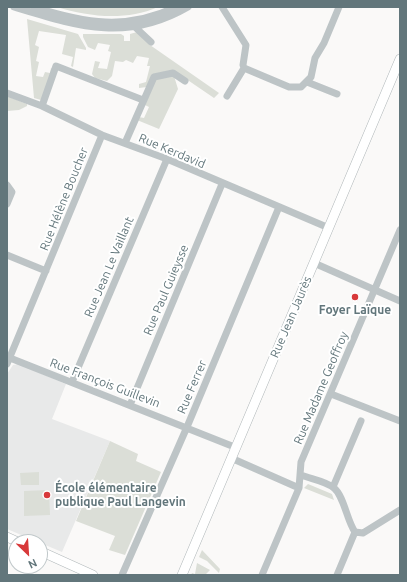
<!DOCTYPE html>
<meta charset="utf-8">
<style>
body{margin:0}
#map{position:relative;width:407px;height:582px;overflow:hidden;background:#faf9f8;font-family:Ubuntu,sans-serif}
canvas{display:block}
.frame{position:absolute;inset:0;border:8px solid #62767b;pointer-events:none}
.north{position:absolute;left:8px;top:534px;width:40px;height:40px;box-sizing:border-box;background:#fff;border:1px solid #c0c8ca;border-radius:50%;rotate:155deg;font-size:11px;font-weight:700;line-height:16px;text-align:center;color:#62767b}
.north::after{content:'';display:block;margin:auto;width:14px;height:18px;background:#d8393a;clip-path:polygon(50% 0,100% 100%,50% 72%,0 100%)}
</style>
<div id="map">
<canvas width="407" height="582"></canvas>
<div class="frame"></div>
<div class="north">N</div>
</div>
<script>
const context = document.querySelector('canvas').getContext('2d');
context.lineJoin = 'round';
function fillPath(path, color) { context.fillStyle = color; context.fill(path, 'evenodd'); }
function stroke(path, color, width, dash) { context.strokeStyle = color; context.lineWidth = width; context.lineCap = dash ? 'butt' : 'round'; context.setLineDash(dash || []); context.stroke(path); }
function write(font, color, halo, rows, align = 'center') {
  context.font = font + ' Ubuntu,sans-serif'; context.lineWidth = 4; context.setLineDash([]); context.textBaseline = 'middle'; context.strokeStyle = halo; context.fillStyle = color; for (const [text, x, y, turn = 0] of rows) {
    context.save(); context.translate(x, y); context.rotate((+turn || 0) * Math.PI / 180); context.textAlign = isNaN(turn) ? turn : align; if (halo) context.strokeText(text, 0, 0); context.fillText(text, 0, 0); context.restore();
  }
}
const built = new Path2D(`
 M18,364L66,384L52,419L110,441L62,552L7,529V374L13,365Z`);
const green = new Path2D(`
 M57,7H158C126,21 89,17 57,7Z
 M27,19L78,34L86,48V50L76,48L73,67L71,66L73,57L62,54L66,35L39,31L35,45L39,47L36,61L39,62L36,76L43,77L45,72L50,73L51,68L53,69L41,100L34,98Z
 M137,32L150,45L219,93L214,98L173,70L154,74L147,87L139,88V84L146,82L150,66H147L149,58L137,56L133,63L126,60L123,62L115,61L112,76L107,81L95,78L92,74L95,61L100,62L98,68L107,69L111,52L108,51L110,45L98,43L95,50L88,47L83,37V34H121L124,36V41H130V34Z
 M174,76L178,89L159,129L137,120L139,117L144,118L149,107L145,105L156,79Z
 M7,96L27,104V106L19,110L7,111Z
 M110,441L138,454L136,461L161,472L125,555L109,550L115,536L76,521Z
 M39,472V485H21L20,473Z
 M308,484L332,494L334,500L304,488Z
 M49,490L50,515L24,516V491Z
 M202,550L220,569L219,573L207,561L199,557Z
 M197,563L210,570L205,575H191L192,573L195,574Z`);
const minor = new Path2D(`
 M14,7C77,26 126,43 188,7
 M34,7C85,23 126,31 176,7
 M222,7L246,45L243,65L244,68L227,96
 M135,27L151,42
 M244,68L289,87H301L311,77L315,58L324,43L339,7
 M307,82L337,94
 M7,93L42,106L102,135L167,159L329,228
 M42,106L56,66L143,100
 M125,143L154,77L173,73L185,81
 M7,185L12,192L7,204
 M7,255L46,271
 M314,263L400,301
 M10,358L237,448
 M7,364L102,135
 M72,382L167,159
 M331,394L400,421
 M130,405L222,184
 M231,458L299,488
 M301,475C311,479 326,481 334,488C344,496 347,521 355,532L337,575
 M333,487L361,421
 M355,532L363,533L400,510
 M122,575L187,427L279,207
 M262,575L299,488L301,462L400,230`);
const major = new Path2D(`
 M7,537L18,542
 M40,551L93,575
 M182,575L400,59`);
const markers = [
 [355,297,4,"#d8393a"],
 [47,495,4,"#d8393a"]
];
const streetNames = [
 ["Rue Kerdavid",172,151,23],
 ["Rue Hélène Boucher",64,199,-68],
 ["Rue Jean Le Vaillant",109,267,-67],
 ["Rue Paul Guieysse",166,290,-67],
 ["Rue Jean Jaurès",291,317,-67],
 ["Rue François Guillevin",105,383,21],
 ["Rue Ferrer",192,387,-67],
 ["Rue Madame Geoffroy",321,388,-67]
];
const poiNames = [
 ["Foyer Laïque",355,310],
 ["École élémentaire",55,488,"left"],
 ["publique Paul Langevin",55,502,"left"]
];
fillPath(built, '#e8e9e9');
fillPath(green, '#dbded7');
stroke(major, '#b1b8ba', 10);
stroke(minor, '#bdc4c6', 7);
stroke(major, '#fff', 9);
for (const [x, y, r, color] of markers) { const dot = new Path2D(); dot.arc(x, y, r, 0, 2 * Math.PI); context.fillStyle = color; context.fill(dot); stroke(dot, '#fff', 1.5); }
write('12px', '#62767b', '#fff', streetNames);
write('bold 12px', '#62767b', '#fff', poiNames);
</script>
